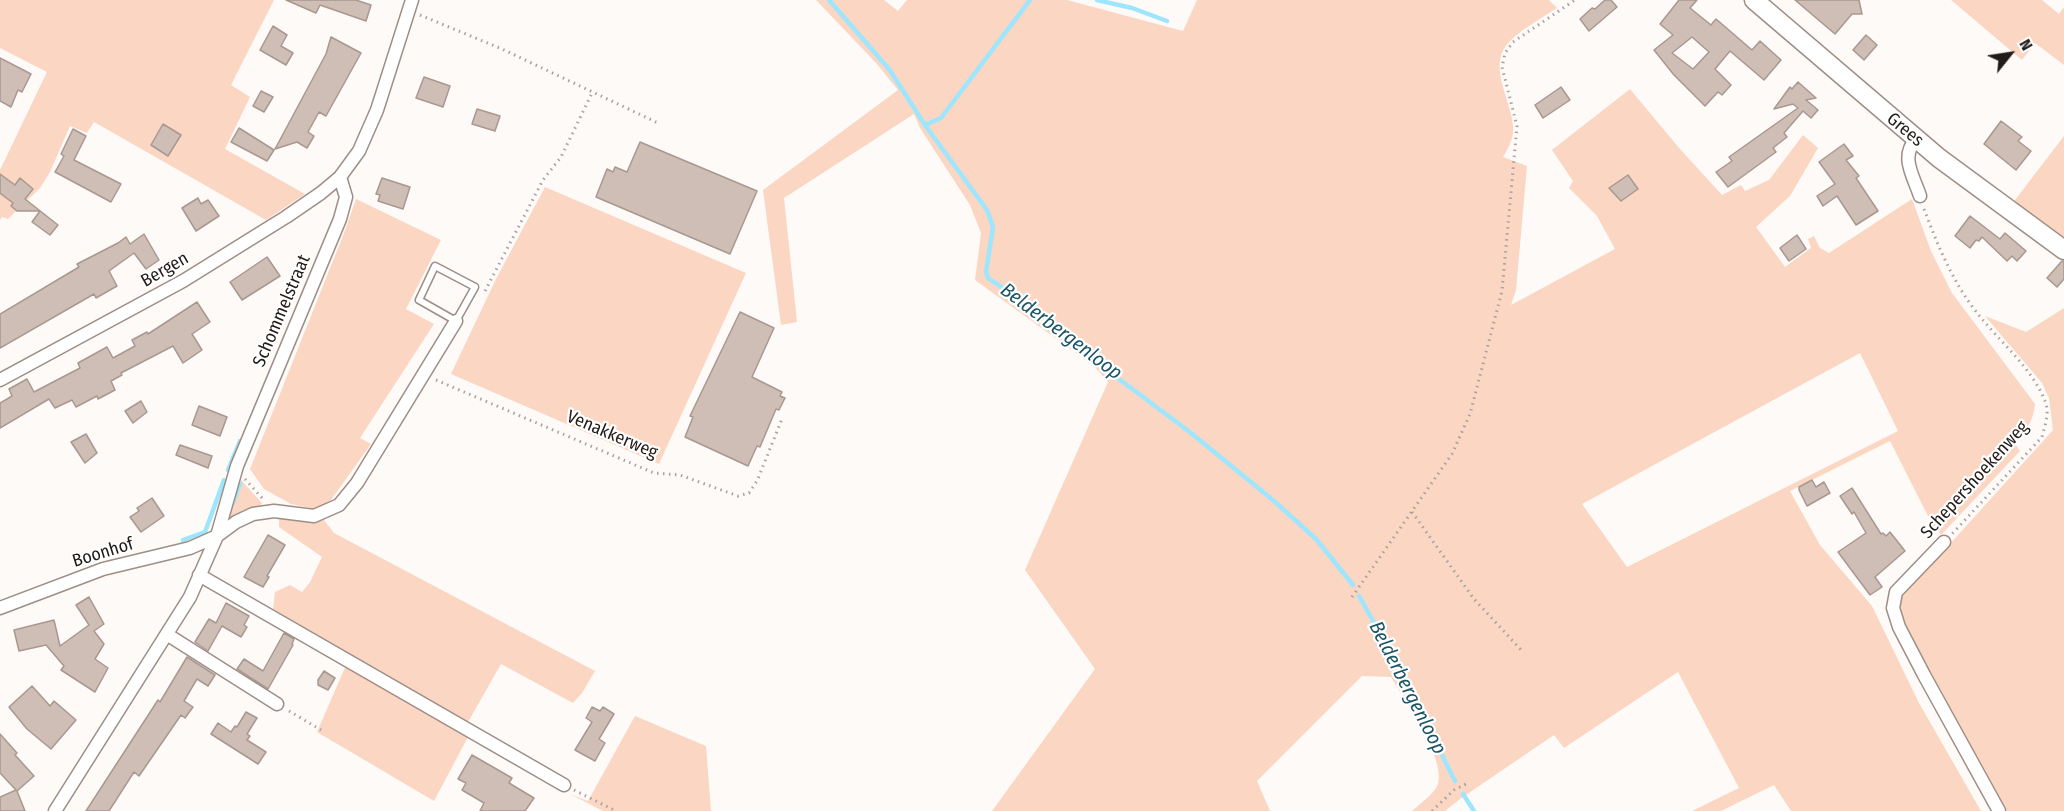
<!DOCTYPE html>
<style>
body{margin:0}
#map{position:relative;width:2064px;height:811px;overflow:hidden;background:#fefaf8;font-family:"Fira Sans Condensed",sans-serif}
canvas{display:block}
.north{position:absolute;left:1980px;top:24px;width:60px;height:60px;-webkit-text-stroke:4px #fff;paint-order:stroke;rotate:60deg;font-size:16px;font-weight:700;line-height:24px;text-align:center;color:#221c18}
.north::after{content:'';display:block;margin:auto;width:21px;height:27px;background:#221c18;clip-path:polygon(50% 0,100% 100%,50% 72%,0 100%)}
</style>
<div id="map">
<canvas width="2064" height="811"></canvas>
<div class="north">N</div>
</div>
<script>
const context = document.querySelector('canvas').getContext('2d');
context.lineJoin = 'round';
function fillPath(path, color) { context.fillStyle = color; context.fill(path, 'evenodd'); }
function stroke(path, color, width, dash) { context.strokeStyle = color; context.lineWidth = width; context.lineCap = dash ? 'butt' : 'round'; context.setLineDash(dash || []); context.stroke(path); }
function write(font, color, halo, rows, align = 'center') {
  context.font = font + ' "Fira Sans Condensed",sans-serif'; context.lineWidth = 4.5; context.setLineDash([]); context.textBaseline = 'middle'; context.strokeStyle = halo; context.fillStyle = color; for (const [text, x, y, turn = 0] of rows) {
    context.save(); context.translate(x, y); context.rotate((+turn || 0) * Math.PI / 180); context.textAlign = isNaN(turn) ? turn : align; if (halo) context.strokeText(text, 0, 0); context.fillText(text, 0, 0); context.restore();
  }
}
const green = new Path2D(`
 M0,0H274L231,85L250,97L225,149L305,194L266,220L94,122L87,133L70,126L50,172L40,188L8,219L2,217L0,220V170L47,72L0,48Z
 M816,0H884L898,11L907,0H1067L1183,31L1197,0H1549L1557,8C1542,18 1523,28 1510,41C1486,64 1511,99 1513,126C1514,138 1509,147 1503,157L1527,166L1516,290L1511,305L1615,249L1597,216L1569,188L1573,181L1552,150L1630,89L1680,149L1722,195L1741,185L1745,191L1769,180L1803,135L1818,148L1790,196L1756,227L1785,267L1811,248L1808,239L1814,236L1820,248L1829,253L1912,199L1931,251L1952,293L2035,404C2034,419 2026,433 2015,444L2020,451L1941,535L1930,520L1890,441L1790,491L1820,545L1872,606L1919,703L1981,811H1791L1774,785L1721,811H1692L1739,788L1678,672L1564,748L1554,735L1460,799L1445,811H1412C1420,804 1435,793 1438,784C1446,759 1404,699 1391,677L1362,676L1257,781L1270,811H992L1095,669L1025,570L1108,382L1094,366L975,280L981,233L970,205L920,128L914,114L784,198L797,322L781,325L763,190L898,90L877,64ZM1860,353L1898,431L1627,567L1582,504Z
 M1951,0H2042L2059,14L2064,7V65L2035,43L2022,60Z
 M2064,136V245L2012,204Z
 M545,187L746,273L659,464L451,374L496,279Z
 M356,199L441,240L406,309L434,324L360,438L371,444L331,500L315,509L291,504L264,489L250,469L346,228Z
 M2064,308V811H2007L1909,635L1901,613V598L2053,430L2049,398L2042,383L1985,316L2026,332Z
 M241,480L262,503L261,505L229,520L228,512Z
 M279,516L301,521L324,520L334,533L595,671L582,693L573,703L501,664L468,722L273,609L275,592L290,585L302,592L310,582L322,557L279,527Z
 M347,663L468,737L434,801L317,732Z
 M635,716L706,746L711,811H603L570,794L588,801Z`);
const stream = new Path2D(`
 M829,0L889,69L925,125L987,210L993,227L986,272L988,278L1040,313L1119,379L1191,433L1274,501L1316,539L1353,585
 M1097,0L1132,8L1167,21
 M925,125L941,118L1030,0
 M228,470L240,441
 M232,505L240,484
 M183,540L205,532L224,480
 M1359,596L1385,642L1455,781
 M1463,794L1474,811`);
const building = new Path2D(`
 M286,0H356L371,5L366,21L320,5L316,13Z
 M1605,0H1611L1617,7L1589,31L1580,19L1592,8L1595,9Z
 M1679,0H1697L1690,8L1711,25L1716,19L1752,50L1760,41L1781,60L1764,80L1730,51L1715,69L1731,85L1722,95L1718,92L1705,106L1674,75L1654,50L1673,35L1660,24ZM1692,37L1709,52L1693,69L1672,53Z
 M1795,0H1859L1862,14H1852L1835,34Z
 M273,26L287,35L281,46L293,53L286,65L260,50Z
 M1866,35L1877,45L1864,60L1853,50Z
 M331,37L361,53L326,116L319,112L308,132L314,136L307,148L297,142L275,149L326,54Z
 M0,58L31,74L22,92L18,90L11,107L0,101Z
 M424,77L450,86L443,107L416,98Z
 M1798,82L1816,98L1806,100L1818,110L1811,118L1803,111L1784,133L1787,137L1773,148L1776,152L1728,187L1716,172L1732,161L1729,157L1798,108L1793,104L1774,109L1790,87L1792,89Z
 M1561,87L1570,100L1543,118L1535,105Z
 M261,91L273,97L264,112L253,106Z
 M477,109L500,116L495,131L472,124Z
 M2001,121L2022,137L2018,141L2031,151L2016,170L1984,144Z
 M163,124L181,135L168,156L151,145Z
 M239,128L274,150L267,161L231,142Z
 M73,129L86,136L74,160L121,184L111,202L55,172L64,156L61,154Z
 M640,142L757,191L730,254L596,197L607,169L613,172L615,167L627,172Z
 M1844,144L1853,156L1846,160L1859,176L1856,178L1878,211L1856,225L1837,196L1823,206L1817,196L1835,184L1819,162Z
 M0,174L15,185L20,178L33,189L25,199L58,225L50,235L32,222L40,211H17L11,206L13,203L0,193Z
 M1628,175L1638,189L1621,201L1609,188Z
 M382,178L410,187L403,209L378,201L380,195L376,194Z
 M198,198L201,204L208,200L219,216L196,231L182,208Z
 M1970,216L2000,239L2005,233L2026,251L2017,261L2012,256L2007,261L1982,237L1979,241L1976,240L1970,248L1955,236Z
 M144,234L159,260L146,269L134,253L109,271L117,286L96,298L94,294L0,348V314L79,267L77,264L118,243L126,237L130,244Z
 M1797,235L1806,249L1789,261L1780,248Z
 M267,257L280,276L242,300L230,282Z
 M2062,261H2064V279L2057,287L2047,278Z
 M197,302L210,322L192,334L202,350L183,363L173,346L121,373L122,375L111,381L115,390L98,399L97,396L76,407L72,400L55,408L49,399L0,428V403L12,396L9,389L27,379L34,392L80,368L78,363L107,347L113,358L135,346L132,340L147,332L148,334Z
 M740,312L774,328L752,377L782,392L780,396L785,398L779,410L776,409L760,447L757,446L748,466L685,437L693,417L690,416Z
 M141,401L147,412L133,423L125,411Z
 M199,406L227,417L220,436L192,425Z
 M86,434L97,453L85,463L71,442Z
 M180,445L212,456L208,468L176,455Z
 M1812,480L1816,487L1824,482L1830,493L1807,506L1799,490V487Z
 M1852,488L1881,534L1883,533L1886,536L1890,532L1905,551L1875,577L1882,587L1870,595L1838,552L1866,533L1854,512L1852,514L1840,496Z
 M152,498L164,516L141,532L130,517L139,511L137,508Z
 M268,535L285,545L267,576L269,577L263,587L244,577Z
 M89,597L104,624L94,631L104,644L95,659L108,668L95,692L61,670L64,666L46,645L19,651L14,630L54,620L60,646L89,625L76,605Z
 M226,603L249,616L244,625L247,627L241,637L222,626L208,651L195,642L209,619L216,623Z
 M284,633L294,639L292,644L293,645L268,689L237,669L244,659L263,671Z
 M187,657L215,675L208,686L197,679L184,701L193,707L185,718L181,715L139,776L134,772L109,811H86L158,700L160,702Z
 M324,671L335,678L328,690L318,685V680Z
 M32,686L50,706L54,701L76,720L51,749L27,729L9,707Z
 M592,707L600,711L603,707L614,714L599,739L605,743L595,761L575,750L592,722L586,718Z
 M246,712L257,718L247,734L250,736L247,740L266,752L258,764L211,734L218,723L231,732L235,726L237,727Z
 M0,734L17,753L15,755L34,776L17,791L25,811H0V797L16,790L0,773Z
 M472,755L512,778L509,783L534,798L525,811H480L484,803L462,790L466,783L458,779Z`);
const path = new Path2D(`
 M420,15L502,49L658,123
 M1924,209C1938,246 1953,283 1978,314C2000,342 2032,368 2045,401C2050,413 2045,425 2042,437L1952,534
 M485,291L543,180L561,157L592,93
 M436,380L654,473L680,475L738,496L749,493L757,481L782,419
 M245,479L263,499
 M1412,512L1474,599L1523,652
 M1352,597L1452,454L1470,414L1502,291L1517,126L1502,67L1505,53L1513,42L1575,0
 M289,711L321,730
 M574,790L616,811
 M1432,811L1454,790L1466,784`);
const lane = new Path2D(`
 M435,266L475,287L456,321L419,300Z`);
const street = new Path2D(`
 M1916,139C1900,157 1913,175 1920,196
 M0,380L183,281L286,217L321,193L340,177L359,151L377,110L412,0
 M1944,542L1896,592L1893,608L1899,627L1924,675L1999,811
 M199,575L564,785
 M0,608L103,569L190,548L217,536L236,522L253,514L274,511L314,516L339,505L357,483L456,321
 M168,635L277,704
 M55,811L190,597L217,536L237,466L340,219L346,197L340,177`);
const secondary = new Path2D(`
 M1754,0L1939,158L2064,250`);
const streetNames = [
 ["Grees",1905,130,40],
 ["Bergen",165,270,-30],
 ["Schommelstraat",282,311,-67],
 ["Venakkerweg",612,435,23],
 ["Schepershoekenweg",1975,480,-48],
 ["Boonhof",103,553,-17]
];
const waterNames = [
 ["Belderbergenloop",1061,332,37],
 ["Belderbergenloop",1407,688,63]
];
fillPath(green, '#fad6c3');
stroke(stream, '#9de6fd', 4.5);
fillPath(building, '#cfbeb5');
stroke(building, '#a99890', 1.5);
stroke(lane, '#9e8e86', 9);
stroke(street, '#9e8e86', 15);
stroke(secondary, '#9e8e86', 21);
stroke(path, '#a7a29f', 3, [1.5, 4.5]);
stroke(lane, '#fff', 6);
stroke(street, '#fff', 12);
stroke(secondary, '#fff', 18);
write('18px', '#221c18', '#fff', streetNames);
write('italic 20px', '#1b5667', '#fff', waterNames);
</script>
